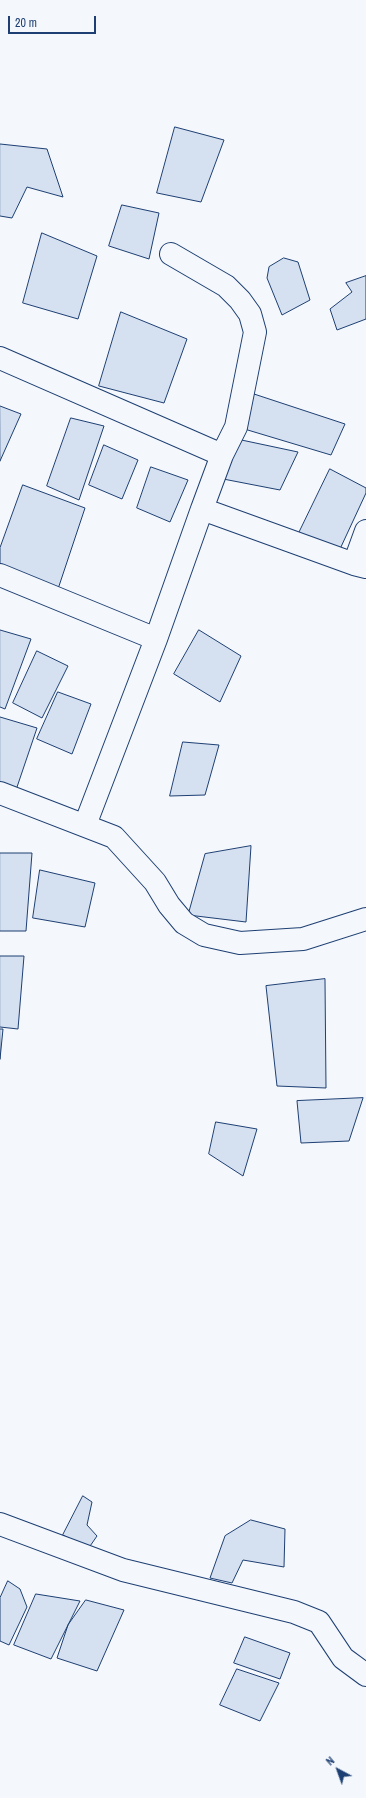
<!DOCTYPE html>
<style>
body{margin:0}
#map{position:relative;width:366px;height:1798px;overflow:hidden;background:#f4f7fb;font-family:"Archivo Narrow",sans-serif}
canvas{display:block}
.north{position:absolute;left:318px;top:1750px;width:40px;height:40px;-webkit-text-stroke:3px #f4f7fb;paint-order:stroke;rotate:319deg;font-size:11px;font-weight:700;line-height:16px;text-align:center;color:#1d3f73}
.north::after{content:'';display:block;margin:auto;width:14px;height:18px;background:#1d3f73;clip-path:polygon(50% 0,100% 100%,50% 72%,0 100%)}
.scale{position:absolute;left:8px;top:16px;width:88px;height:18px;box-sizing:border-box;border:2px solid #1d3f73;border-top:0;padding-left:5px;font-size:12px;line-height:14px;white-space:nowrap;color:#1d3f73;-webkit-text-stroke:3px #f4f7fb;paint-order:stroke}
</style>
<div id="map">
<canvas width="366" height="1798"></canvas>
<div class="north">N</div>
<div class="scale">20 m</div>
</div>
<script>
const context = document.querySelector('canvas').getContext('2d');
context.lineJoin = 'round';
function fillPath(path, color) { context.fillStyle = color; context.fill(path, 'evenodd'); }
function stroke(path, color, width, dash) { context.strokeStyle = color; context.lineWidth = width; context.lineCap = dash ? 'butt' : 'round'; context.setLineDash(dash || []); context.stroke(path); }
const building = new Path2D(`
 M175,127L224,140L201,202L157,193Z
 M0,144L47,149L63,197L27,187L12,218L0,216Z
 M122,205L159,213L149,259L109,246Z
 M42,233L97,256L78,319L23,303Z
 M284,258L298,262L310,300L282,315L267,278L269,267Z
 M366,276V319L337,330L330,309L352,292L346,283Z
 M121,312L187,339L164,403L99,386Z
 M251,393L345,424L331,455L241,428Z
 M0,406L21,414L0,461Z
 M71,418L104,426L79,500L47,486Z
 M232,438L298,452L280,490L218,478Z
 M104,445L138,460L122,499L89,485Z
 M151,467L188,480L170,522L137,508Z
 M330,469L366,488V493L340,549L298,535Z
 M23,485L85,508L58,589L0,567V548Z
 M0,630L31,639L5,709L0,707Z
 M199,630L241,656L220,702L174,674Z
 M37,651L68,666L42,718L13,703Z
 M58,692L91,704L72,754L37,739Z
 M0,717L37,728L16,790L0,785Z
 M183,742L219,745L205,795L170,796Z
 M251,846L246,922L188,915L205,854Z
 M0,853H32L26,931H0Z
 M40,870L95,883L85,927L33,918Z
 M0,956H24L18,1029L0,1027Z
 M325,979L326,1088L277,1086L266,986Z
 M0,1029H3L0,1059Z
 M363,1098L349,1141L301,1143L297,1101Z
 M216,1122L257,1129L243,1176L209,1154Z
 M83,1496L92,1502L87,1525L97,1536L88,1549L63,1535Z
 M251,1520L285,1529L284,1567L243,1560L232,1583L210,1578L225,1536Z
 M8,1581L20,1589L27,1607L9,1645L0,1641V1598Z
 M36,1594L80,1601L51,1659L14,1645Z
 M86,1600L124,1610L97,1671L57,1658L68,1625Z
 M245,1637L290,1653L280,1679L234,1663Z
 M237,1669L279,1683L260,1721L220,1705Z`);
const minor = new Path2D(`
 M171,254L226,286L240,300L250,314L255,332L236,427L222,455
 M0,358L222,455L202,509
 M354,564L366,531
 M0,575L156,639
 M0,793L114,837L155,882L169,905L184,923L204,935L240,943L303,939L366,919
 M85,825L156,639L202,509L354,564L366,567
 M0,1524L123,1570L294,1612L319,1622L343,1658L366,1675`);
fillPath(building, '#d5e0f0');
stroke(building, '#1d3f73', 1);
stroke(minor, '#1d3f73', 24);
stroke(minor, '#f4f7fb', 22);
</script>
